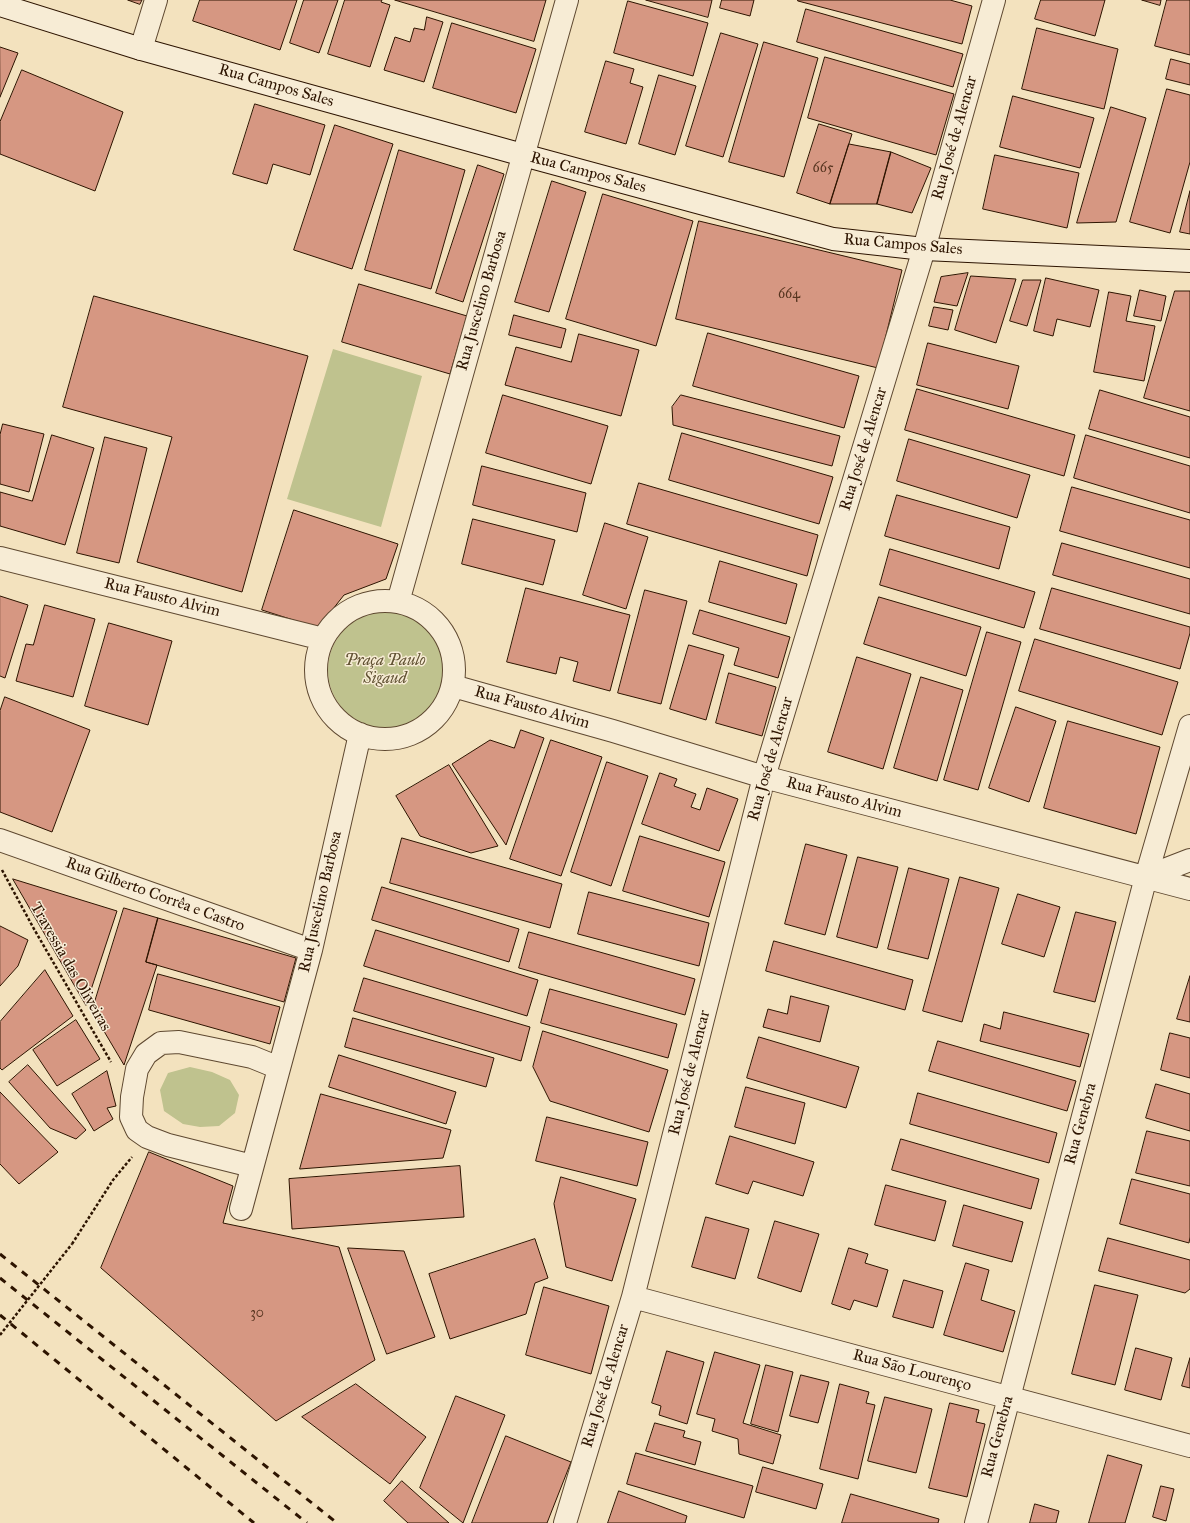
<!DOCTYPE html>
<meta charset="utf-8">
<style>
body{margin:0}
canvas{display:block;background:#f3e2be}
</style>
<canvas width="1190" height="1523"></canvas>
<script>
const context = document.querySelector('canvas').getContext('2d');
context.lineJoin = 'round';
function fillPath(path, color) { context.fillStyle = color; context.fill(path, 'evenodd'); }
function stroke(path, color, width, dash) { context.strokeStyle = color; context.lineWidth = width; context.lineCap = dash ? 'butt' : 'round'; context.setLineDash(dash || []); context.stroke(path); }
function write(font, color, halo, rows, align = 'center') {
  context.font = font + ' "IM FELL Great Primer",serif'; context.lineWidth = 3; context.setLineDash([]); context.textBaseline = 'middle'; context.strokeStyle = halo; context.fillStyle = color; for (const [text, x, y, turn = 0] of rows) {
    context.save(); context.translate(x, y); context.rotate((+turn || 0) * Math.PI / 180); context.textAlign = isNaN(turn) ? turn : align; if (halo) context.strokeText(text, 0, 0); context.fillText(text, 0, 0); context.restore();
  }
}
const green = new Path2D(`
 M333,349L422,376L381,527L287,499Z
 M328 670a58 58 0 1 1 116 0a58 58 0 1 1-116 0Z
 M190,1067L212,1072L230,1080L239,1095L235,1113L219,1126L200,1127L183,1124L164,1111L160,1090L168,1073Z`);
const building = new Path2D(`
 M128,0H142L140,4Z
 M200,0H297L280,50L193,21Z
 M304,0H338L319,53L290,43Z
 M345,0H382L381,2L390,5L370,67L328,54Z
 M395,0H546L534,41Z
 M646,0H712L708,17Z
 M722,0H754L750,16L720,8Z
 M798,0H950L972,6L962,44L798,1Z
 M1041,0H1105L1095,36L1035,19Z
 M1142,0H1161L1160,5Z
 M1167,0H1190V55L1155,46Z
 M628,1L708,23L693,76L614,53Z
 M806,9L963,54L953,87L797,42Z
 M427,17L443,22L424,82L384,70L395,37L410,42L414,28L424,30Z
 M452,23L536,49L516,113L433,88Z
 M1037,28L1118,49L1104,109L1022,89Z
 M721,33L758,44L723,157L686,146Z
 M764,42L818,58L784,177L729,162Z
 M0,47L18,53L0,97Z
 M825,57L954,94L936,155L808,118Z
 M1171,59L1190,64V85L1166,79Z
 M606,61L634,69L630,83L643,87L626,144L585,132Z
 M22,70L123,112L95,191L0,154V122Z
 M659,75L696,86L675,155L639,144Z
 M1167,89L1190,95V162L1170,233L1130,222Z
 M1013,96L1094,118L1080,168L1000,147Z
 M255,104L325,125L310,175L273,164L267,184L233,174Z
 M1111,107L1146,118L1116,222L1077,223Z
 M819,124L852,134L830,204L797,193Z
 M335,125L393,144L352,269L294,250Z
 M849,144L891,152L877,204H830Z
 M399,150L465,170L431,289L365,270Z
 M891,152L931,168L912,213L877,204Z
 M995,155L1079,173L1067,228L983,209Z
 M478,165L504,174L463,302L436,293Z
 M552,181L586,192L549,312L515,302Z
 M1190,191V234L1180,232Z
 M603,194L693,221L656,346L566,319Z
 M699,221L902,270L878,368L676,319Z
 M968,273L957,306L934,302L941,277Z
 M971,276L1016,279L996,343L955,330Z
 M1046,278L1099,290L1090,327L1057,319L1053,336L1034,331Z
 M1023,280H1041L1027,326L1010,321Z
 M359,284L467,316L450,374L342,342Z
 M1140,290L1166,296L1161,321L1134,316Z
 M1175,291H1190V411L1144,398Z
 M1109,292L1131,296L1126,321L1155,326L1144,381L1094,372Z
 M94,296L308,356L242,592L137,562L172,437L63,407Z
 M934,307L953,310L948,330L929,326Z
 M514,315L566,329L561,348L509,335Z
 M708,333L859,376L844,428L693,386Z
 M579,334L639,350L621,416L505,385L516,347L571,362Z
 M928,343L1019,366L1008,409L917,385Z
 M917,389L1075,435L1064,476L905,430Z
 M1100,390L1190,417V458L1089,429Z
 M503,395L608,426L591,484L486,453Z
 M681,395L840,436L832,466L673,425L672,407Z
 M3,424L44,434L29,492L0,484V435Z
 M682,433L833,477L819,524L669,480Z
 M52,435L94,448L65,545L0,526V492L32,501Z
 M1086,435L1190,466V513L1074,478Z
 M105,437L147,448L119,563L77,553Z
 M909,439L1030,475L1017,518L897,481Z
 M482,466L586,493L577,532L473,505Z
 M639,483L818,535L807,576L627,524Z
 M1072,487L1190,520V568L1060,531Z
 M897,495L1010,527L999,569L885,536Z
 M294,510L398,544L386,579L344,595L318,628L262,610Z
 M473,519L555,540L543,585L462,564Z
 M605,523L648,537L626,609L583,595Z
 M1062,543L1190,579V614L1053,575Z
 M890,549L1035,592L1024,628L880,585Z
 M720,561L797,584L786,624L709,602Z
 M526,588L630,615L610,691L573,681L578,662L560,657L556,674L507,662Z
 M1052,588L1190,627V633L1180,669L1040,629Z
 M645,590L687,601L661,704L618,693Z
 M0,596L28,605L5,678L0,676Z
 M879,597L981,627L966,676L864,644Z
 M45,605L95,619L73,697L16,681L26,644L33,645Z
 M700,610L790,637L778,678L734,665L739,648L693,634Z
 M109,623L172,641L148,725L85,706Z
 M987,632L1021,642L978,790L944,780Z
 M1035,639L1178,682L1162,735L1019,691Z
 M689,645L724,655L706,720L670,709Z
 M857,657L911,674L883,769L828,752Z
 M729,673L776,687L762,736L716,723Z
 M921,677L963,690L937,781L894,768Z
 M5,697L90,730L52,832L0,812V711Z
 M1016,707L1056,721L1029,802L989,788Z
 M1068,721L1160,747L1136,834L1044,808Z
 M521,730L544,738L506,845L452,764L490,740L514,748Z
 M551,740L602,757L561,876L510,859Z
 M607,762L648,776L611,886L571,872Z
 M449,765L498,846L471,853L420,836L396,796Z
 M660,773L677,779L674,786L696,794L691,807L700,810L707,788L738,799L719,851L642,824Z
 M640,836L725,862L709,917L623,891Z
 M402,838L562,884L550,928L390,883Z
 M806,844L847,855L825,935L785,924Z
 M858,857L898,867L877,948L837,937Z
 M909,868L949,879L928,959L888,949Z
 M960,877L999,888L962,1022L923,1011Z
 M13,879L117,911L86,1005Z
 M382,887L519,929L509,962L372,920Z
 M589,892L709,923L699,966L578,934Z
 M1018,894L1060,907L1044,957L1002,944Z
 M124,908L158,918L146,962L157,965L124,1065L92,1011Z
 M1076,912L1116,922L1095,1002L1054,992Z
 M158,918L296,958L284,1002L146,962Z
 M0,926L28,940L18,966L0,986Z
 M376,930L538,980L527,1016L364,966Z
 M529,932L695,979L685,1015L519,968Z
 M774,941L913,980L905,1010L766,971Z
 M45,970L73,1016L2,1070L0,1068V1022Z
 M158,974L280,1007L270,1044L149,1010Z
 M1190,976V1022L1177,1019Z
 M364,978L530,1027L521,1061L354,1011Z
 M550,989L677,1024L668,1058L541,1023Z
 M791,996L829,1006L820,1042L763,1027L768,1009L787,1014Z
 M1004,1012L1089,1034L1080,1067L980,1041L984,1024L1000,1029Z
 M353,1018L494,1058L486,1087L345,1047Z
 M76,1020L100,1059L57,1086L33,1050Z
 M543,1031L668,1070L649,1132L550,1101L533,1067Z
 M1170,1033L1190,1038V1078L1161,1070Z
 M759,1037L859,1067L846,1108L747,1078Z
 M938,1041L1076,1081L1067,1111L929,1071Z
 M339,1055L456,1092L446,1124L329,1087Z
 M28,1065L86,1130L76,1139L50,1128L9,1082Z
 M107,1071L116,1106L107,1108L113,1119L94,1131L72,1094Z
 M1156,1084L1190,1094V1131L1146,1118Z
 M746,1087L805,1103L795,1144L735,1127Z
 M0,1092L58,1152L19,1184L0,1164Z
 M918,1093L1057,1133L1049,1163L910,1124Z
 M321,1094L451,1130L443,1158L300,1169Z
 M547,1117L648,1142L637,1186L536,1161Z
 M1147,1131L1190,1141V1186L1136,1173Z
 M730,1136L814,1162L803,1196L753,1181L748,1194L716,1184Z
 M901,1139L1039,1179L1031,1209L892,1170Z
 M149,1152L233,1186L223,1223L339,1247L375,1360L276,1421L101,1268Z
 M460,1166L464,1217L292,1229L289,1179Z
 M561,1177L636,1199L612,1281L566,1267L554,1204Z
 M1132,1179L1190,1194V1237L1189,1243L1120,1224Z
 M886,1185L946,1201L935,1241L875,1225Z
 M964,1205L1023,1222L1012,1262L953,1246Z
 M706,1217L749,1229L735,1279L692,1267Z
 M775,1221L819,1234L801,1292L758,1278Z
 M1108,1238L1190,1260V1289L1185,1293L1099,1271Z
 M535,1239L548,1278L535,1283L526,1314L450,1339L429,1274Z
 M348,1248L404,1251L435,1337L387,1354Z
 M849,1248L868,1254L865,1263L888,1270L877,1307L854,1300L850,1310L832,1304Z
 M966,1263L989,1270L981,1300L1015,1311L1003,1352L944,1335Z
 M904,1280L943,1291L933,1328L893,1317Z
 M1095,1285L1138,1295L1115,1385L1072,1374Z
 M544,1287L609,1306L591,1374L526,1355Z
 M1136,1348L1172,1358L1161,1400L1125,1390Z
 M667,1351L704,1362L687,1424L659,1415L661,1406L652,1403Z
 M715,1352L760,1365L743,1423L781,1435L773,1464L739,1454L738,1439L712,1431L715,1419L697,1414Z
 M1190,1358V1388L1182,1386Z
 M766,1365L793,1372L778,1432L751,1424Z
 M801,1375L829,1382L818,1423L790,1416Z
 M356,1384L426,1437L390,1484L302,1417Z
 M840,1384L869,1392L866,1403L875,1405L858,1479L820,1469Z
 M456,1396L505,1415L463,1523L420,1488Z
 M885,1397L932,1409L916,1473L868,1461Z
 M950,1403L979,1410L976,1422L985,1424L967,1497L929,1488Z
 M655,1423L685,1431L683,1437L701,1442L695,1465L646,1451Z
 M506,1436L571,1462L547,1523H472Z
 M636,1453L753,1486L744,1518L627,1484Z
 M1108,1455L1142,1465L1125,1523H1089Z
 M763,1467L823,1484L816,1509L756,1492Z
 M402,1481L449,1523H408L384,1501Z
 M1161,1486L1174,1489L1166,1521L1153,1517Z
 M619,1491L687,1516L685,1523H608Z
 M851,1494L939,1519L938,1523H842Z
 M1035,1504L1059,1511L1056,1523H1030Z`);
const path = new Path2D(`
 M2,870L34,929L111,1062
 M72,1244L113,1180L132,1157`);
const street = new Path2D(`
 M141,49L156,0
 M0,558L323,639
 M316 670a69 69 0 1 1 138 0a69 69 0 1 1-138 0Z
 M398,602L567,0
 M453,686L613,731L764,777L1190,889
 M0,840L311,950
 M1146,877L1190,860
 M252,1166L168,1145L147,1137L137,1130L131,1117L132,1097L137,1069L146,1054L161,1043L179,1042L252,1057L279,1068
 M241,1209L311,950L360,734
 M633,1297L1190,1446
 M565,1523L633,1297L764,777L924,249L994,0
 M976,1523L1146,877L1190,726`);
const secondary = new Path2D(`
 M0,5L141,49L523,155L833,239L924,249L1190,261`);
const rail = new Path2D(`
 M0,1254L337,1523
 M0,1278L307,1523
 M0,1315L254,1523`);
const pathBridge = new Path2D(`
 M0,1335L72,1244`);
const numberNames = [
 ["665",823,169],
 ["664",789,295],
 ["30",257,1314]
];
const streetNames = [
 ["Rua Campos Sales",276,86,16],
 ["Rua José de Alencar",955,138,-74],
 ["Rua Campos Sales",588,173,15],
 ["Rua Campos Sales",903,245,5],
 ["Rua Juscelino Barbosa",482,301,-74],
 ["Rua José de Alencar",864,449,-73],
 ["Rua Fausto Alvim",162,598,14],
 ["Rua Fausto Alvim",532,708,16],
 ["Rua José de Alencar",771,759,-74],
 ["Rua Fausto Alvim",844,798,15],
 ["Rua Gilberto Corrêa e Castro",155,895,20],
 ["Rua Juscelino Barbosa",321,902,-77],
 ["Travessia das Oliveiras",70,967,60],
 ["Rua José de Alencar",690,1073,-76],
 ["Rua Genebra",1081,1124,-75],
 ["Rua São Lourenço",912,1371,15],
 ["Rua José de Alencar",606,1386,-73],
 ["Rua Genebra",998,1437,-75]
];
const parkNames = [
 ["Praça Paulo",385,661],
 ["Sigaud",385,679]
];
fillPath(green, '#bfc28e');
fillPath(building, '#d69782');
stroke(building, '#2d1400', 1);
stroke(street, '#5e4830', 24);
stroke(secondary, '#2d1400', 24);
stroke(path, '#2d1400', 2.5, [3, 2]);
stroke(street, '#f7ecd5', 22);
stroke(secondary, '#f7ecd5', 22);
stroke(rail, '#2d1400', 3, [7, 7]);
stroke(pathBridge, '#2d1400', 2.5, [3, 2]);
write('14px', '#573520', null, numberNames);
write('16px', '#2d1400', '#f7ecd5', streetNames);
write('italic 16px', '#605132', '#f7ecd5', parkNames);
</script>
